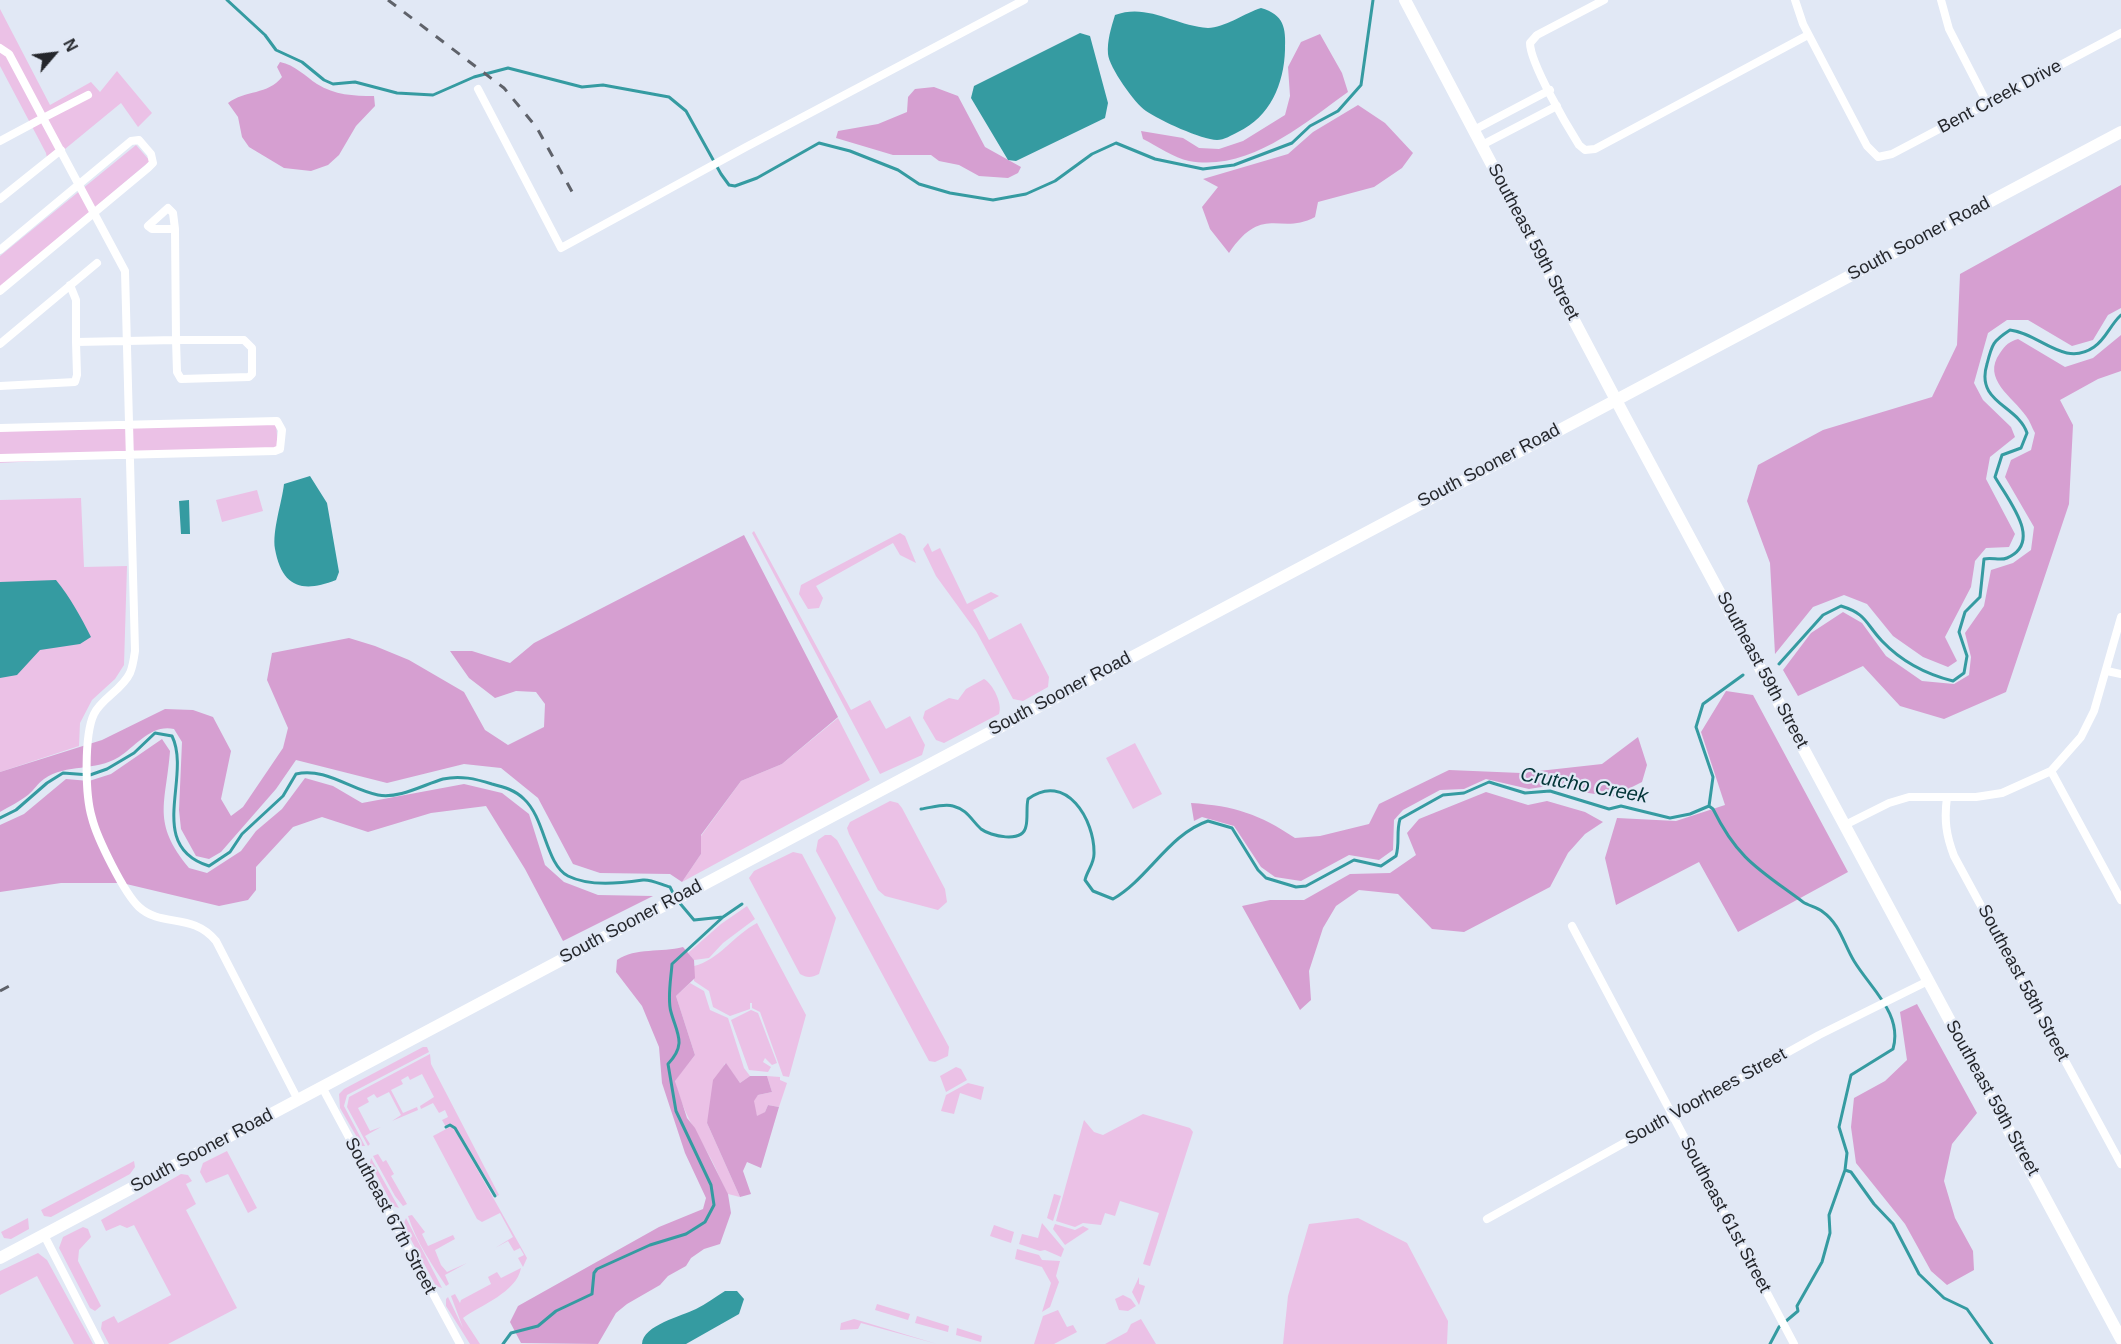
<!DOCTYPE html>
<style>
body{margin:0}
#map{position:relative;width:2121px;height:1344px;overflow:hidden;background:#e1e8f5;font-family:Helvetica,sans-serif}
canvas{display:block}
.north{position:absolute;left:24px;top:24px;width:60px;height:60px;-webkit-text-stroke:4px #e1e8f5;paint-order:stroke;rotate:62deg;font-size:16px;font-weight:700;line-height:24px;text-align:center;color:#24262b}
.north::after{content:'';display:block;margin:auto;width:21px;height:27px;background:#24262b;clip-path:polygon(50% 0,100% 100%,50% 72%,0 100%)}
</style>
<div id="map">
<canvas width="2121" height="1344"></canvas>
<div class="north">N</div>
</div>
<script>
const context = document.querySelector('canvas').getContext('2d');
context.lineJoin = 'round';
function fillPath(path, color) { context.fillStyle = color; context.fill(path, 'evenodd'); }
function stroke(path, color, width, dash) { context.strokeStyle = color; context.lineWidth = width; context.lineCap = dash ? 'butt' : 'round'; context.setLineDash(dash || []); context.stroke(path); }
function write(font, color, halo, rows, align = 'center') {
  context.font = font + ' Helvetica,sans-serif'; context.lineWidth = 4.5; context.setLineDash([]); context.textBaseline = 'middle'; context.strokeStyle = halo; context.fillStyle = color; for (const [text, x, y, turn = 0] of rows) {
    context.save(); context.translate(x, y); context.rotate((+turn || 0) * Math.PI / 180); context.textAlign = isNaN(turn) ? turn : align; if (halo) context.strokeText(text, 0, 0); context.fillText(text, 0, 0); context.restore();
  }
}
const green = new Path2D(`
 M0,9L50,105L91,82L100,92L117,71L152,113L138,127L121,103L48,163L46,153L0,66Z
 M136,145L150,161L0,287V256Z
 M276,423L278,448L0,463V431Z
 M257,490L263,511L222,522L216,500Z
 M81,498L84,567L127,566L124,665L115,679L92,700L80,723L79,746L0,772V500Z
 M754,531L851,710L870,700L886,729L910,716L925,745L922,755L880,774L752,533Z
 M900,533L905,536L916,563L900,555L893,543L816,586L823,598L819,608L808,609L799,594L801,585Z
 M928,543L932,552L940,548L967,604L991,592L999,596L973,610L989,640L1021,623L1049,677L1048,687L1023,701L1013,699L976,631L936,576L923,549Z
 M984,679C993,684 1003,704 999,714L944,743L936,740L923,718L925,711L949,698L958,700L966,689Z
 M838,718L870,780L682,882L701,854V836L741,781L782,764Z
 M1135,743L1162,794L1133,809L1106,758Z
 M890,801L898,803L902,808L945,889L947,902L938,910L885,896L878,890L849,834L847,828L850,822Z
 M825,835H831L837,840L949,1047L948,1056L935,1062L929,1061L816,851L818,840Z
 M793,852L802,854L836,918L819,974C811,978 807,978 800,974L749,878L754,871Z
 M747,906L755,919L723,943L709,958L694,960L688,953L721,924Z
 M757,923L806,1015L789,1077L783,1076L760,1012L752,1008V1003H750V1009L730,1016L713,1007L709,991L694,981V966C719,960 734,935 757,923Z
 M690,983L704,991L710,1010L728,1018L744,1068L750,1076L740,1083L725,1063L707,1123L740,1197L728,1194C721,1182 717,1170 711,1159C697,1133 681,1110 675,1080L695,1055L676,996Z
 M751,1010L758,1013L777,1063L772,1065L765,1058L763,1062L771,1067L768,1072L749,1070L731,1020Z
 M423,1047H427L429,1052L347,1095L344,1106L365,1146H362L340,1108L339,1094L344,1089Z
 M430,1054L431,1064L499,1195L497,1196L456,1127L450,1124L446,1127L442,1120L448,1117L445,1110L439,1113L433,1103L421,1109L420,1106L434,1097L422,1074L410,1080L408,1076L401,1080L403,1084L391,1090L403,1113L417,1107L418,1110L392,1121L401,1115L389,1092L377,1098L374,1094L367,1098L369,1102L358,1108L370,1131L381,1127L365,1136L370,1144L368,1146L347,1107L349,1097Z
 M956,1067L961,1069L967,1080L946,1092L940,1076Z
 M767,1076L780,1077V1080L787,1083L779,1107L768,1105L765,1112L757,1117L753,1101L758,1095L772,1092Z
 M968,1083L984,1087L981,1100L960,1093L954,1114L941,1111L946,1095Z
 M1143,1114L1190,1128L1193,1132L1150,1266L1143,1264L1159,1213L1120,1201L1115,1216L1105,1213L1101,1225L1083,1223L1075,1227L1056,1221L1084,1120L1094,1132L1103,1135Z
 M450,1127L454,1128L527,1258L523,1267L518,1258L524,1255L520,1248L514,1251L508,1241L495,1248L513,1237L500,1213L482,1222L477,1219L433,1136Z
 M227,1151L257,1208L248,1213L228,1174L206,1183L200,1172L203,1163Z
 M378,1154L383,1162L386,1160L394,1174L391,1176L407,1204L403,1206L395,1196L373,1156Z
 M371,1158L399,1208L393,1206L370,1163Z
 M134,1161L135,1167L130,1174L51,1217L44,1216L41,1210Z
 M181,1174L188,1175L192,1181L186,1184L196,1204L186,1210L237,1308L168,1344H109L101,1329L102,1322L114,1316L118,1323L171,1295L134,1225L127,1228L120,1225L106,1231L101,1220Z
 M1054,1194L1061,1196L1053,1221L1047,1218Z
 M412,1215L425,1232L422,1234L428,1246L453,1235L455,1239L435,1250L441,1265L447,1272L467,1263L445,1275L449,1284L446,1286C431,1263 417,1243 408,1216Z
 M28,1218L29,1229L11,1239L4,1238L1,1232Z
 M406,1218L442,1288L436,1286L403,1225Z
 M1358,1218L1407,1243L1448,1321L1447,1344H1283L1288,1296L1309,1224Z
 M1042,1223L1064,1249L1061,1257L1045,1250L1040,1251L1019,1244L1022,1234L1038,1238Z
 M1055,1224L1075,1230L1083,1226L1089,1229L1065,1245L1053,1229Z
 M994,1225L1014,1232L1011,1243L990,1236Z
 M83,1227L88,1229L91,1237L79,1250L78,1261L101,1306L95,1311L90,1308L59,1248L63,1237Z
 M1017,1249L1039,1255L1042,1260L1060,1261L1056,1276L1059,1282L1050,1307L1042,1312L1051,1283L1042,1267L1015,1259Z
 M38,1253L47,1260L93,1344H74L37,1276L0,1295V1271Z
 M521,1268C517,1292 481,1305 463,1318L480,1344H470L446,1306V1299L448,1297L463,1328L451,1296L455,1294L460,1303L461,1300L491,1284L488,1277L497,1272L501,1278Z
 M1139,1277V1284L1145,1286L1139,1305L1132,1292Z
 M1123,1295L1131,1299L1136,1306L1128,1311L1119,1310L1115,1299Z
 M877,1304L910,1314L908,1320L875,1310Z
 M1058,1310L1067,1327L1073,1325L1077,1332L1054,1344H1034L1043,1316Z
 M917,1316L949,1326L948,1332L915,1323Z
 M854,1319L861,1321L937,1344L861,1323L858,1329L840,1330L841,1323Z
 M1141,1319L1156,1344H1105L1127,1332L1131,1324Z
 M957,1328L982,1336L981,1342L956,1335Z`);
const forest = new Path2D(`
 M1320,34L1342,73L1348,92C1303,124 1249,172 1189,161C1174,158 1157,146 1143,139L1141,131L1183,138L1199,148L1219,149L1243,141L1285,115L1290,96L1288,67L1301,42Z
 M280,62C295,65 305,76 317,84C335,95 353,96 374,96L375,106L356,126L339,155L328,165L311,171L284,168L249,147L242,137L238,117L228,103C245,90 268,95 282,77L277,67Z
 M934,87L958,96L985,147L1021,167L1018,173L1008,178L979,176L959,165L939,161L931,155H893L836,138L838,131L878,124L907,112L908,97L915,89Z
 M1358,105L1385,123L1413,153L1402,168L1374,187L1318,202L1315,217C1280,236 1263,203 1229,253L1210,229L1202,207L1218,187L1203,179L1288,154L1313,132Z
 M2121,185V308L2108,315L2093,340L2072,346L2028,320H2007L1988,333L1974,383L1983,400L2011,427L2015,437L1990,457L1986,479L2015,534L2009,547L1986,548L1975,561L1971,587L1945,637L1957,661L1948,667L1923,657L1893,636L1867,604L1844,595L1813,607L1775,654L1770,563L1747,501L1758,465L1823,430L1932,397L1957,345L1960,274Z
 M2121,335V371L2098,379L2060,400L2073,425L2069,504L2006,692L1944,719L1900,706L1863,666L1798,696L1783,670L1811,633L1843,612L1862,623L1886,656L1922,681L1954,684L1969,675L1971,657L1965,633L1984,606L1991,570L2013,563L2031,550L2034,527L2005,477L2011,460L2031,450L2035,433C2032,428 2030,421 2026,416C2013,397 1981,379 2000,353C2006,344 2009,342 2018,339L2065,367L2093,358Z
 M744,535L838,717L782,764L741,781L701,835V854L682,882L670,874L600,873L573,864L538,798L501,768L464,764L387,783L296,760L276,789L221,852L209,859L196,856L181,829L179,810L182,742L174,729C151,724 136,746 119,757C95,772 67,763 44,779C38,783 34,790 28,795C20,801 9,807 0,812V772L102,740L165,709L193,710L213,717L231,751L221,799L231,816L243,807L283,748L288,728L267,680L272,653L349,638L375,646L409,660L464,692L485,730L508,745L544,727L545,704L536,692L516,691L495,698L469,678L450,651H472L510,663L534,643Z
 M1726,691L1753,695L1848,872L1738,932L1699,862L1616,905L1605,858L1617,818L1676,821L1725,805L1701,732Z
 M1638,737L1647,765L1642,782L1612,797L1548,786L1529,789L1486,779L1464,789L1440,790L1403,810L1394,820L1393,850L1379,860L1349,855L1301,881L1275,877L1261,867L1234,826L1202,817L1194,821L1191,803C1235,806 1259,814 1295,838L1320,836L1369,824L1379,804L1449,770L1521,773L1602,764Z
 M162,739L170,751C166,804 151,822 189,868L207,873L241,851L256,831L282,809L305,778L333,786L362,803L464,784L502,793L529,814L545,865L564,882L598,895L653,896L563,941L525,869L486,806L431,813L368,832L322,817L293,827L256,867V890L248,900L219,906L122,883H61L0,892V825L24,814L66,779L89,781L111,774Z
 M1486,792L1528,805L1547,801L1585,812L1603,822L1585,834L1568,853L1550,887L1464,932L1432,929L1398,894L1359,890L1336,906L1323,928L1309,971L1311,1000L1300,1010L1242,906L1270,900H1304L1350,874L1390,873L1416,855L1407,833L1419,819Z
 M683,947L694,960L695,978L676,996L695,1055L675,1081L687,1118L695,1128L728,1194L731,1213L720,1244L704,1249L691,1258L686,1266L668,1276L660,1285L627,1304L616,1313L598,1344L521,1343L510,1322L518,1306L659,1227L703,1209L706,1198L685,1153L662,1083L659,1047L642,1006L616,972L617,960C636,947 661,953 683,947Z
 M1917,1004L1977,1113L1952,1144L1944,1181L1955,1218L1973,1251L1974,1270L1947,1285L1931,1271L1905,1224L1856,1163L1851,1127L1854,1098L1885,1081L1907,1060L1900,1012Z
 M726,1063L740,1083L750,1076H767L772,1092L758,1095L754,1101L757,1116L765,1112L768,1105L779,1107L761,1168L747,1162L743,1171L751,1194L740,1197L707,1123L713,1080Z`);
const water = new Path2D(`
 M1261,8C1284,15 1286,27 1285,50C1284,84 1270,117 1238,132C1232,135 1224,140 1217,140C1202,140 1159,120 1146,111C1135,104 1109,67 1108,54C1107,41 1111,28 1115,15C1148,3 1175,26 1208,28C1224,28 1245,13 1261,8Z
 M1080,33L1090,36L1108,103L1105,118L1016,161L1008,160L971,98L974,86Z
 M310,476L327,503L339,572L336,580C303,593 282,588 275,549C272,531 282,502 284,484Z
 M189,500L190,534H181L179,501Z
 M56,580C70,597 81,617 91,637L80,644L40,650L17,675L0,678V582Z
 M725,1291H737L744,1299L739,1314L686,1344H642C643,1325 682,1316 696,1309C706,1304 715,1297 725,1291Z`);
const stream = new Path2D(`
 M227,0L265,35L276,50L302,62L324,80L333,84L355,82L397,93L433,95L474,77L508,68L582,87L603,85L669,97L686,111L721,174L729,185L735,186L757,178L819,143L850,151L898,170L919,184L950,193L993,200L1026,194L1055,181L1092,154L1116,143L1155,159L1203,169L1234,165L1292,143L1310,126L1338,111L1361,85L1373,0
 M1779,664L1823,615L1841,606C1867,614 1865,623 1882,641C1902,662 1925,674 1953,681L1964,673L1967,656L1959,632L1965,612L1980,597L1984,559C1992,557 2000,561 2007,558C2044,542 2008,500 1995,477L2002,455L2021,448L2027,433C2018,405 1975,403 1987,364C1992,344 1993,341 2010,330C2039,333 2064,368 2094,347C2106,339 2110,325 2121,315
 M1709,806L1713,809C1738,860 1760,870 1803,902C1809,906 1817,907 1823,912C1840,924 1844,945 1854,961C1871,989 1903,1014 1893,1049L1851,1075L1839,1127L1847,1153L1845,1170L1829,1215L1830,1233L1822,1262L1797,1306L1798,1311L1779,1327L1770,1344
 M921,809C930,808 944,803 953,806C968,810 971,820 981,829C990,836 1023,844 1026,826C1028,818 1026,808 1028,799C1066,771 1095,820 1094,854C1094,864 1087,871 1085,880L1093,891L1113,899C1148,879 1169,834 1208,821L1232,828L1258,870L1266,878L1296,887L1306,886L1354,860L1381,866L1396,856C1400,843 1396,832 1400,819L1443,795L1464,793L1489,782L1525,793L1550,791L1609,809L1621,806L1670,818L1690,814L1709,806L1713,777L1696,727L1703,704L1743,675
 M0,818L16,810L47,783L63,773L90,775L107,769L134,753L155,733L172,736C192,777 145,846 209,866L230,852L242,834L283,796L296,774C325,767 351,790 378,795C399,799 423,785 443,779C460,775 476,779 492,784C504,787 515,790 524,799C545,818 546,865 568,876C590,887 621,883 643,880C651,879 662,885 670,887L674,895
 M678,901L694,920L723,917
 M446,1127L450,1125L455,1128L495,1196
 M1845,1170L1851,1172L1874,1204L1893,1224L1919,1274L1944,1298L1967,1309L1992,1344
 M503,1344L511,1333L538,1326L556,1311L592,1294L594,1273L597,1269L650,1245L686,1234L705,1222L714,1205L711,1185L676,1111L668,1064C687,1044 677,1034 671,1012C667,999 671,979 672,964L723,917L742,904`);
const street = new Path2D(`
 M1604,0L1537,35L1530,43C1530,63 1567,126 1579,145L1585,150L1595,149L1808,35
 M1795,0L1803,24L1867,146L1878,157L1892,154L2121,33
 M1941,0L1949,29L1987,103
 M0,48L9,54L43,118L88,95
 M478,89L561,248L746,147L1024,0
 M1474,130L1550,90
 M0,141L43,118L125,271L135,651C134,658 133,666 130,673C122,690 102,698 94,714C84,735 85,795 92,818C97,838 124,893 139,907C162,928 192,912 216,941L298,1100
 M1482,145L1557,106
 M0,199L61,150
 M0,250L131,141L139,140L151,154L153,163L148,168L0,291
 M70,285L76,300V342
 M176,340H244L252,348V374L249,377L181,379L177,372Z
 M0,344L97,263
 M0,386L75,382L77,375L76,342L176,340L175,229L173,213L168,208L148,226L152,229H175
 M0,428L277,421L282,430L280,449L275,451L0,458
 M2107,671L2121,674
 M2051,771L2121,900
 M1947,797C1944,820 1946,835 1954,856L2121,1164
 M1845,825L1889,803L1909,797H1976L2002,793L2051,771L2081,737L2094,711L2121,617
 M1572,926L1794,1344
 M322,1087L460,1344
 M1487,1219L1819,1035L1928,981
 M44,1235L100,1344`);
const secondary = new Path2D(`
 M1405,0L1625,417L2121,1339
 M0,1258L2121,132`);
const rail = new Path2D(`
 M388,0L504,88L537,128L576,199
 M0,991L11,985`);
const streetNames = [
 ["Bent Creek Drive",2000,97,-28],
 ["South Sooner Road",1919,239,-28],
 ["Southeast 59th Street",1533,242,62],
 ["South Sooner Road",1489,466,-28],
 ["Southeast 59th Street",1762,670,62],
 ["South Sooner Road",1060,694,-28],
 ["South Sooner Road",631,922,-28],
 ["Southeast 58th Street",2023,983,62],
 ["South Voorhees Street",1706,1097,-29],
 ["Southeast 59th Street",1992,1098,61],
 ["South Sooner Road",202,1151,-28],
 ["Southeast 61st Street",1725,1215,62],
 ["Southeast 67th Street",390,1216,62]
];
const waterNames = [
 ["Crutcho Creek",1584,786,10]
];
fillPath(green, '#ebc1e6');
fillPath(forest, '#d69fd1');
fillPath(water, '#359ba1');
stroke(stream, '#359ba1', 3);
stroke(street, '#fff', 8);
stroke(secondary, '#fff', 12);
stroke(rail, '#5f626a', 3, [10, 10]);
write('18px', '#24262b', '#e1e8f5', streetNames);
write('italic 20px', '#023437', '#e1e8f5', waterNames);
</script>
